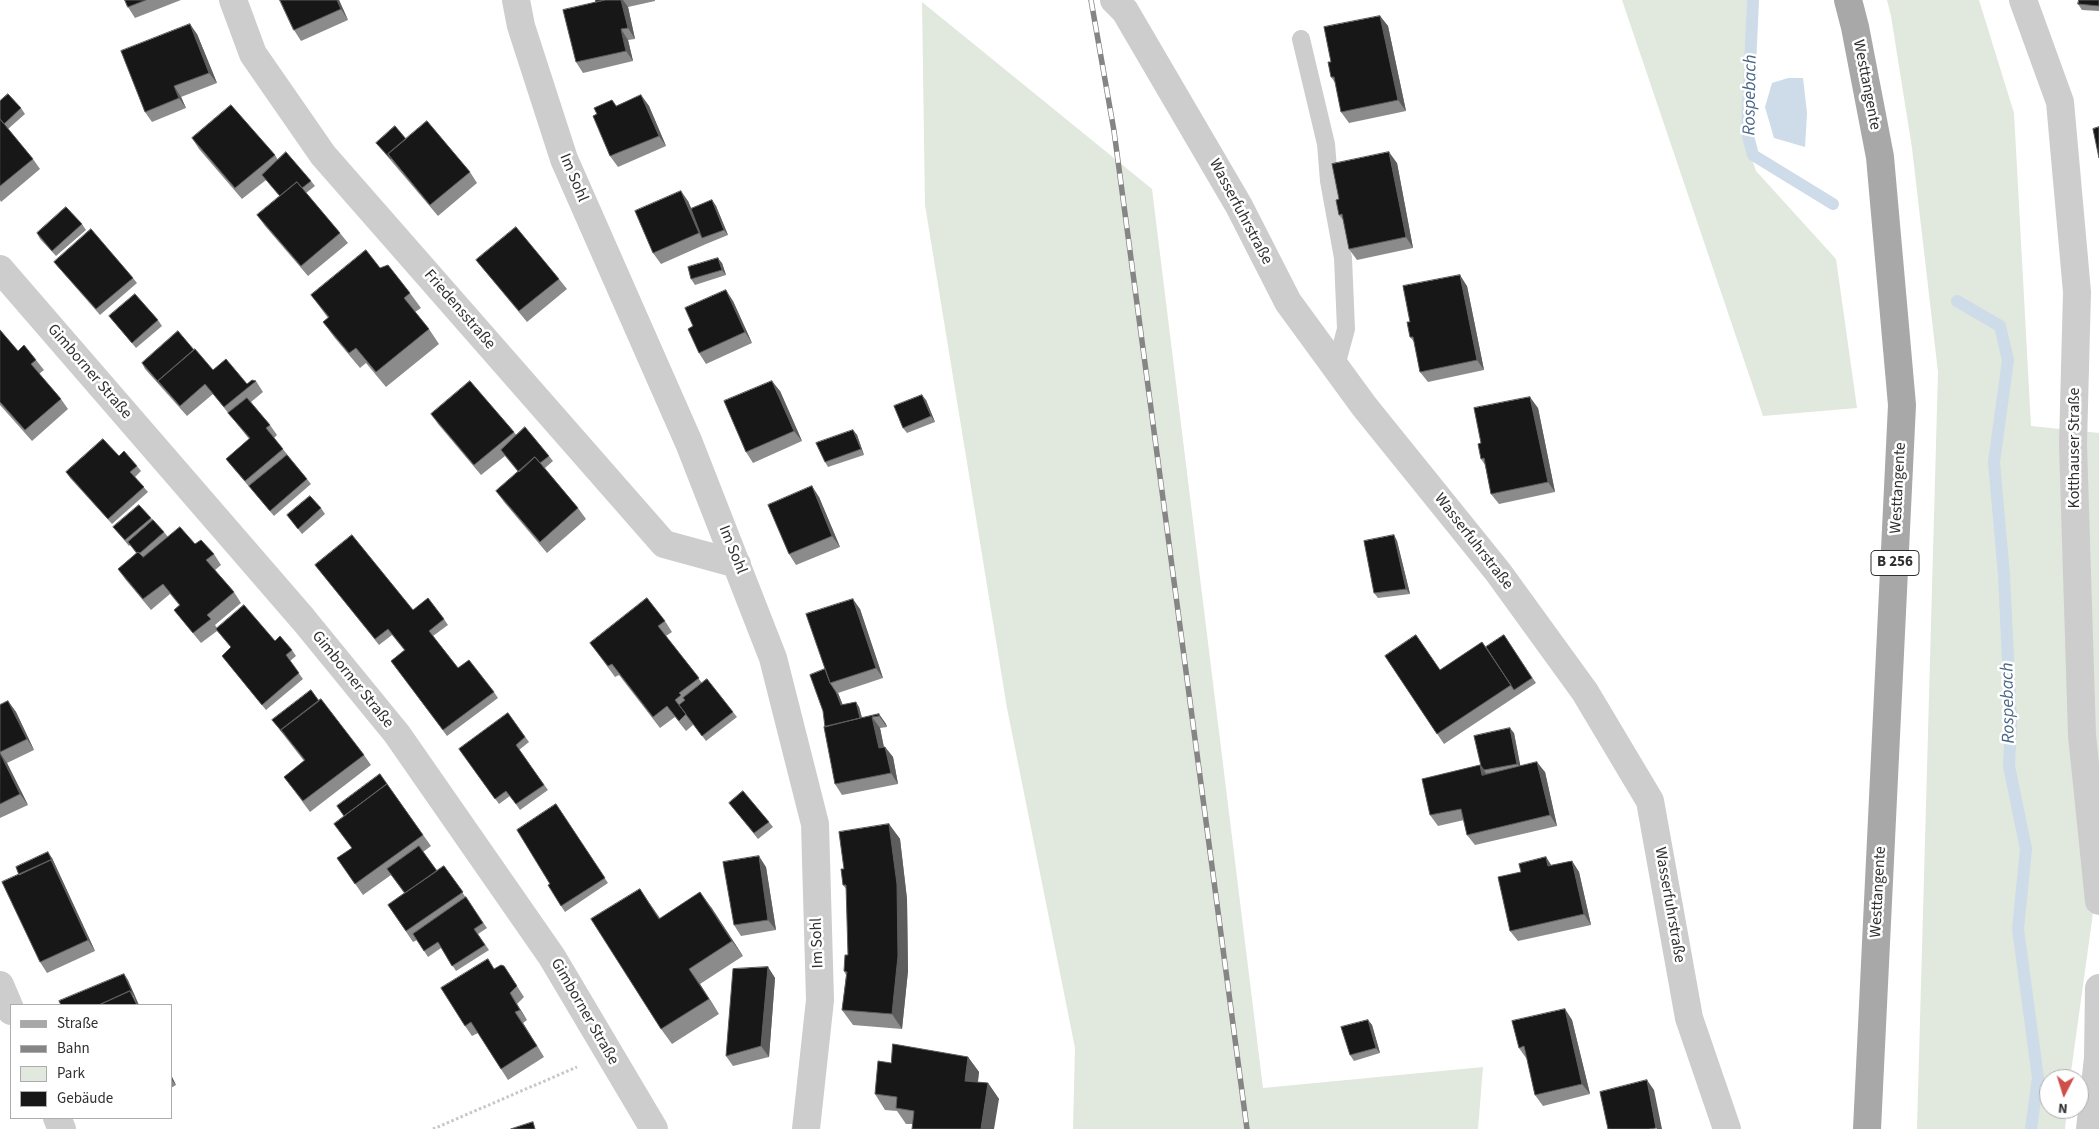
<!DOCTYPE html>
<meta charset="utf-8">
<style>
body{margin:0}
#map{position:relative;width:2099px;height:1129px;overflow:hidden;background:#fff;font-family:"Source Sans 3",sans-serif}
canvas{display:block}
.legend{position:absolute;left:10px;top:1004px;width:162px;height:115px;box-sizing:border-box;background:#fff;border:1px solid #acacac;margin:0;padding:6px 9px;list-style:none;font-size:15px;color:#303030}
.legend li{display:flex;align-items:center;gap:10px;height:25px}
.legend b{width:25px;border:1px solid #acacac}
.north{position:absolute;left:2039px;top:1069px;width:50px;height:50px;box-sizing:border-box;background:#fff;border:1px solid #acacac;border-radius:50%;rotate:185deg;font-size:14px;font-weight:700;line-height:20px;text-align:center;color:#303030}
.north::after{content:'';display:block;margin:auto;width:18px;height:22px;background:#cf4f49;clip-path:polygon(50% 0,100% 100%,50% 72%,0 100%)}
</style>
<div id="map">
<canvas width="2099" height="1129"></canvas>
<ul class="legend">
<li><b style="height:6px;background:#a8a8a8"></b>Straße</li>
<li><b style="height:6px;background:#858585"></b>Bahn</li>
<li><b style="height:14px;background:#e1e8dd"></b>Park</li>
<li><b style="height:14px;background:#171717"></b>Gebäude</li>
</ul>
<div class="north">N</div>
</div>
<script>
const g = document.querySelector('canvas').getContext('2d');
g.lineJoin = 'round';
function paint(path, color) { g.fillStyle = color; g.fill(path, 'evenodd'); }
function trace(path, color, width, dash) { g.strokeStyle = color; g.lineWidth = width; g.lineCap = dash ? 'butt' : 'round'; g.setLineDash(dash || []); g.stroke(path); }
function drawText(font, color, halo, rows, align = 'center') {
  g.font = font + ' "Source Sans 3",sans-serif'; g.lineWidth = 5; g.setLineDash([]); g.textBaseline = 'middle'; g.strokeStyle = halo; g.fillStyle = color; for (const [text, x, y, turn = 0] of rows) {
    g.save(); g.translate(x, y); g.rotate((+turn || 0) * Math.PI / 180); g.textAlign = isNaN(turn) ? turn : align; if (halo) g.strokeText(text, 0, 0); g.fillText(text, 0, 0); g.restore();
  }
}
const green = new Path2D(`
 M1622 0H1747L1743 134 1756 171 1836 259 1857 408 1763 416Z
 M1887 0H1979L2014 113 2031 426 2099 433V870L2070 1079H2049V1109H2067L2065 1129H1917L1938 372 1912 148 1891 16Z
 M922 2 1152 189 1263 1088 1483 1067 1478 1129H1073L1075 1048 1007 708 925 205Z`);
const water = new Path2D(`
 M1788 78H1803L1807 113 1805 147 1774 138 1765 107 1772 83Z`);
const stream = new Path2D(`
 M1753 0 1747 132 1753 155 1833 204
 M1957 301 2000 326 2008 360 1994 462 2004 575 2011 723 2009 766 2026 849 2018 929 2038 1078 2031 1129`);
const path = new Path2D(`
 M433 1129 577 1067`);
const lane = new Path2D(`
 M1301 39 1326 144 1329 181 1343 258 1346 329 1336 366`);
const street = new Path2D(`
 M233 0 253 54 323 155 664 544 737 564
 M516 0 521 26 564 159 689 443 773 658 815 824 820 1000 806 1129
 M1114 0 1125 11 1239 206 1288 302 1364 406 1498 572 1585 692 1650 801 1689 1018 1727 1129
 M2023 0 2060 102 2077 292 2073 444 2082 735 2099 901
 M0 269 303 619 397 734 552 957 654 1129
 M0 985 11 1011
 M57 1118 62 1129
 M2090 1129 2098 1058 2099 988`);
const primary = new Path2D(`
 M1848 0 1855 27 1880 157 1902 405 1867 1129`);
const rail = new Path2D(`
 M1091 0 1114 131 1247 1129`);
const wall = new Path2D(`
 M125 0H181L135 18 128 7Z
 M280 0H339L348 20 301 41 294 30Z
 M596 0H655V1L628 7 635 39 628 40 633 61 583 73 576 62 596 2Z
 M2099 0V11L2082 10 2078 4Z
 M1380 16 1388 26 1406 111 1349 123 1341 112 1336 84 1331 77V62Z
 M197 34 217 83 181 97 186 108 152 122 145 112Z
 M641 95 649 106 666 146 618 167 610 156 612 100 616 106Z
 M0 101 21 108 25 114 8 129 33 159 40 169 1 202 0 200Z
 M192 138 275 155 278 160 311 181 315 186 306 193 340 233 348 243 308 276 265 226 257 215 280 197 266 180 242 199 199 149Z
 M406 139 470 172 477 183 438 216 376 143Z
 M1397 163 1413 248 1357 260 1349 249 1344 221 1339 215V199Z
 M712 200 716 206 728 235 706 244 661 264 653 253 688 201 691 208Z
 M82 224 86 230 56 256 40 239 37 233Z
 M476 260 559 279 567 289 527 322 484 270Z
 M54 262 133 278 137 283 100 315 58 267Z
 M722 263 726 275 695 285 691 279Z
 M380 268 410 293 421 308 415 312 429 329 439 344 386 387 366 363 360 368 334 337 323 322 328 318 311 295Z
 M1467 286 1484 370 1428 382 1420 372 1415 343 1410 337V322Z
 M733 301 752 343 706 364 699 353 693 326Z
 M109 316 158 320 162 326 136 348Z
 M0 330 18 351 36 360 44 370 39 374 61 399 68 409 32 441 0 405Z
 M142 363 213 370 247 384 256 381 263 392 251 402 270 425 277 435 274 438 311 484 274 516 234 469 226 459 249 439 213 394 187 416 145 369Z
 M780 391 802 441 753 463 746 452Z
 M926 400 935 422 907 433 903 428Z
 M1538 408 1555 492 1499 504 1491 494 1485 465 1481 459V443Z
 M431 414 514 432 517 436 549 456 553 461 545 468 578 508 586 519 547 553 504 502 496 491 518 472 505 456 481 475 438 424Z
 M853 430 857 435 864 455 828 467 825 462Z
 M119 456 137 466 141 471 135 477 148 492 112 524 70 478 66 472Z
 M819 497 840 547 796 565 789 554Z
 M321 508 325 514 302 534 287 515Z
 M151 518 164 532 168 537 195 544 214 554 221 565 215 570 234 592 241 603 215 625 217 628 275 641 292 650 296 656 290 661 303 679 266 710 222 656 231 647 217 631 201 643 182 620 174 610 179 605 170 594 151 610 125 579 118 569 136 553 130 545 129 546 113 527Z
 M1394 535 1397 541 1410 594 1378 598 1374 593Z
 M315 565 413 610 444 619 448 625 433 636 458 668 494 692 498 698 447 736 391 661 404 650 392 635 379 645Z
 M860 609 883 678 838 693 843 705 859 707 862 718 879 714 886 724 887 727 880 728 884 747H885L893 757 898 784 842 795 835 784 825 669Z
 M665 621 672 632 666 636 702 683 733 712 737 717 706 741 692 722 693 725 686 731 675 717 660 728 619 675 615 677 590 643Z
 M1504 635 1536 683 1444 744 1385 656 1440 670 1486 647Z
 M8 701 16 712 34 750 7 763 28 805 0 818V705Z
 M319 701 364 755 371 765 310 812 284 777 304 761 272 720Z
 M508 713 529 742 519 750 548 790 520 810 510 796 499 804 459 749Z
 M1514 733 1520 766 1545 772 1557 826 1475 845 1467 835 1464 820 1438 826 1430 815 1480 765Z
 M380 774 431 846 423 852 437 871 444 866 487 928 478 934 489 950 456 971 441 948 428 957 417 940 413 942 388 905 404 893 391 875 363 895 337 858 352 848 344 817Z
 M729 803 769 822 773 827 758 839Z
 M556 804 608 883 565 912 561 906 550 884Z
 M889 824 900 839 907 899 908 971 902 1029 853 1025 842 1010 846 975 844 971 848 955 847 890 843 885 844 869Z
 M1546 857 1551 865 1572 861 1579 872 1591 925 1518 941 1510 931 1521 872Z
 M52 858 95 951 47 973 40 962 19 875Z
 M766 867 776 930 741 936 734 925Z
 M650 904 660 918 711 907 743 956 700 984 719 1014 672 1044 661 1029Z
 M504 966 524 997 517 1004 527 1020 523 1023 544 1057 508 1080 478 1033 472 1036 465 1026 495 969Z
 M768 967 775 978 769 1057 733 1066 726 1056Z
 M1565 1009 1572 1020 1590 1094 1543 1106 1535 1095 1527 1058H1526L1519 1048Z
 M1368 1020 1372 1025 1380 1053 1354 1061 1350 1055Z
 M968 1057 979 1072 978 1082 988 1083 999 1099 913 1124H906L897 1111 885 1110 875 1094 891 1063Z
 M171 1075 176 1085 171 1088Z`);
const shadedWall = new Path2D(`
 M337 0H339L348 20 341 9Z
 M621 0H623L628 7 635 39 628 28Z
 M1380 16 1388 26 1406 111 1398 100Z
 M190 24 197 34 217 83 209 73Z
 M621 29 628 40 633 61 626 51Z
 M174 86 181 97 186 108 179 98Z
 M641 95 649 106 666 146 659 136Z
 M1389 152 1397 163 1413 248 1406 237Z
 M681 191 688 201 704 238H702L699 233Z
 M712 200 716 206 728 235 724 230Z
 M718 258 722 263 726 275 722 270Z
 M1460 275 1467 286 1484 370 1477 360Z
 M726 290 733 301 752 343 745 332Z
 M772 381 780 391 802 441 794 431Z
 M922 395 926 400 935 422 931 416Z
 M1530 397 1538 408 1555 492 1548 482Z
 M853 430 857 435 864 455 861 449Z
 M812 486 819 497 840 547 832 536Z
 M1394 535 1397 541 1410 594 1406 589Z
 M853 599 860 609 883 678 876 668Z
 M836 692 837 694 838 693 845 711 841 705Z
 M8 701 16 712 34 750 27 739Z
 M856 702 859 707 865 729 861 724Z
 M879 714 886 724 887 727 879 716Z
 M872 717 880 728 886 758 879 748Z
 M1510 728 1514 733 1521 769 1517 764Z
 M885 747 893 757 898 784 891 773Z
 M0 753 7 763 28 805 20 794Z
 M1537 762 1545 772 1557 826 1550 815Z
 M1480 765 1488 776 1482 775Z
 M889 824 900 839 907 899 908 971 902 1029 892 1014Z
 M48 852 52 858 58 871 54 865Z
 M759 856 766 867 776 930 768 920Z
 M1546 857 1553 868 1548 866Z
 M51 860 58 871 95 951 88 940Z
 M1572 861 1579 872 1591 925 1584 914Z
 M640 889 670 934 659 919Z
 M700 892 711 907 743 956 732 941Z
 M768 967 775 978 769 1057 761 1046Z
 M689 969 700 984 719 1014Z
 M124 974 128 980 139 1005H137Z
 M510 993 517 1004 527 1020 520 1010Z
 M1565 1009 1572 1020 1590 1094 1582 1084Z
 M515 1012 523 1023 544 1057 537 1046Z
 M1368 1020 1372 1025 1380 1053 1376 1048Z
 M968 1057 979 1072 976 1096 965 1081Z
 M171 1075 176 1085 171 1079Z
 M1647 1080 1654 1090 1662 1129H1657L1656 1128Z
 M988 1083 999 1099 994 1129H981Z`);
const building = new Path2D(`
 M125 0H146L128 7Z
 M280 0H337L341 9 294 30Z
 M596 0H605L596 2Z
 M605 0H621L628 28 621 29 626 51 576 62 563 10Z
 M2079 0H2099V6L2078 4Z
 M1380 16 1398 100 1341 112 1334 77H1331L1328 62H1331L1324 27Z
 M190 24 209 73 174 86 179 98 145 112 121 51Z
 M8 94 21 108 4 124 0 119V101Z
 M641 95 659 136 610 156 593 116 597 114 594 108 612 100 616 106Z
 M231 105 275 155 235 188 192 138Z
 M0 119 33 159 0 186Z
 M427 121 470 172 430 205 388 154Z
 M395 126 406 139 388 154 391 159 376 143Z
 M2099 127V158L2093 129Z
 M286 152 311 181 302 188 297 182 280 196 262 175Z
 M1389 152 1406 237 1349 249 1342 214 1339 215 1336 200 1339 199 1332 164Z
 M297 182 340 233 301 266 257 215Z
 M681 191 699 233 653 253 635 211Z
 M712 200 724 230 702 238 691 209Z
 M66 207 82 224 52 251 37 233Z
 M516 227 559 279 519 311 476 260Z
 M91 229 133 278 96 309 54 262Z
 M366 250 380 268 388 265 410 293 404 298 429 329 376 372 356 348 349 353 323 322 329 317 311 295Z
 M718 258 722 270 691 279 688 267Z
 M1460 275 1477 360 1420 372 1413 337H1410L1407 322H1410L1403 286Z
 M726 290 745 332 699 353 688 329 693 326 685 308Z
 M135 294 158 320 132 343 109 316Z
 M0 330 18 351 24 345 36 360 31 364 61 399 25 430 0 402Z
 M178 331 194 350 158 381 162 386 142 363Z
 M195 349 213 370 226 359 247 384 252 380 256 381 224 407 205 384 180 406 158 381Z
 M470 381 514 432 474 465 431 414Z
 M772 381 794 431 746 452 724 401Z
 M922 395 931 416 903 428 894 406Z
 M1530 397 1548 482 1491 494 1484 458 1481 459 1478 444 1481 443 1474 408Z
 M247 398 270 425 266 428 283 449 245 481 226 459 250 438 228 413Z
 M525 427 549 456 540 463 535 457 519 472 501 450Z
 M853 430 861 449 825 462 816 443Z
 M103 439 119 456 124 451 137 466 130 472 144 487 108 519 66 472Z
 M287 455 307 479 270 511 249 486Z
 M535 457 578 508 540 542 496 491Z
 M812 486 832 536 789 554 768 505Z
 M310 496 321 508 298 529 287 515Z
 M139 505 151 518 125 540 113 527Z
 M153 520 164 532 140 553 138 552 137 553 128 542Z
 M180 527 195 544 201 540 214 554 206 560 234 592 207 615 211 619 193 633 174 610 180 605 163 584 143 599 118 569 138 552 143 557Z
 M352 535 413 610 428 598 444 619 429 631 458 668 469 660 494 692 443 730 391 661 405 650 388 629 375 639 315 565Z
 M1394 535 1406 589 1374 593 1364 541Z
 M647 598 665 621 658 626 699 678 679 693 681 695 675 700 686 714 679 721 667 706 653 717 612 664 608 666 590 643Z
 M853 599 876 668 830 683 806 614Z
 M244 605 275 641 280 636 292 650 286 655 299 673 262 705 222 656 231 647 216 629Z
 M1416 635 1440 670 1482 642 1511 685 1437 734 1385 656Z
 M1504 635 1532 678 1514 690 1486 647Z
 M825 669 830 683 836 692 841 705 856 702 860 718 825 727 823 711 810 675Z
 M707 679 733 712 702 736 679 705 685 700 683 698Z
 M311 690 319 701 281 730 285 735 272 720Z
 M321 699 364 755 303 801 284 777 305 760 281 730Z
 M8 701 27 739 0 752V705Z
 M508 713 525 737 516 745 544 785 516 804 506 791 495 799 459 749Z
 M879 714V716L872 717 879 748 885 747 891 773 835 784 824 727Z
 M1510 728 1517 764 1484 770 1481 766 1474 736Z
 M0 753 20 794 0 804Z
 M1537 762 1550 815 1467 835 1461 809 1430 815 1422 779 1480 765 1482 775Z
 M380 774 387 784 344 816 337 806Z
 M387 784 423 835 355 884 337 858 352 848 334 824Z
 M743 791 769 822 754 833 729 803Z
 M556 804 605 878 561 906 548 885 550 884 517 830Z
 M889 824 897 884 898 956 892 1014 842 1010 847 972 844 971 845 955H848L846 885H843L841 869H844L839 832Z
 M419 846 437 871 405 893 387 869Z
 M48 852 54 865 51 860 19 875 16 867Z
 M759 856 768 920 734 925 723 862Z
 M1546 857 1548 866 1572 861 1584 914 1510 931 1498 877 1521 872 1519 864Z
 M51 860 88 940 40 962 2 882Z
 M444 866 463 892 406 931 388 905Z
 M640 889 659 919 700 892 732 941 689 969 709 999 661 1029 591 919Z
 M466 897 483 923 474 929 485 945 452 966 438 942 424 951 413 934Z
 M488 959 494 969 501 965 504 966 517 986 510 993 520 1010 515 1012 537 1046 501 1069 471 1022 465 1026 441 988Z
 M768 967 761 1046 726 1056 733 969Z
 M124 974 134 996 130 991 99 1005H61L59 1001Z
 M130 991 137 1005H99Z
 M1565 1009 1582 1084 1535 1095 1524 1046 1519 1048 1512 1021Z
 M1368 1020 1376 1048 1350 1055 1341 1027Z
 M893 1044 968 1057 965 1081 988 1083 981 1129H912L914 1111 896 1108 897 1097 875 1094 878 1061 891 1063Z
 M1647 1080 1656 1128 1649 1129H1608L1600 1092Z
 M533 1122 535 1129H511Z`);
const shields = [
 [1895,563,48]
];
const shieldNames = [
 ["B 256",1895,563]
];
const streetNames = [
 ["Westtangente",1866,85,79],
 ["Im Sohl",573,178,67],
 ["Wasserfuhrstraße",1240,212,62],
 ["Friedensstraße",459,310,49],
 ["Gimborner Straße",89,372,49],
 ["Kotthauser Straße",2075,448,-90],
 ["Westtangente",1899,488,-87],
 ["Wasserfuhrstraße",1473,542,52],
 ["Im Sohl",732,550,68],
 ["Gimborner Straße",352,680,51],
 ["Westtangente",1879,892,-87],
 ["Wasserfuhrstraße",1669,905,80],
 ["Im Sohl",818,943,-92],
 ["Gimborner Straße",584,1012,60]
];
const waterNames = [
 ["Rospebach",1751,95,-89],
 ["Rospebach",2009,703,-91]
];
paint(green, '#e1e8dd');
paint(water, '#cedbe8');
trace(stream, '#cedbe8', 12);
trace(path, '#c7c7c7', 3, [2.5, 2.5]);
trace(lane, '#cdcdcd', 18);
trace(street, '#cdcdcd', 28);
trace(primary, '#a8a8a8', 28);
trace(rail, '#858585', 5.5);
trace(rail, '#fff', 4, [11]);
paint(wall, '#8b8b8b');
paint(shadedWall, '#5d5d5d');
paint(building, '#171717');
trace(building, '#5d5d5d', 1);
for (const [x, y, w] of shields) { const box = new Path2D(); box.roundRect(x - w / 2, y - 12.5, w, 25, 4); g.fillStyle = '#fff'; g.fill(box); trace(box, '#303030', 1); }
drawText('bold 15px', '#303030', null, shieldNames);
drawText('16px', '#303030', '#fff', streetNames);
drawText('italic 18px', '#486788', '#fff', waterNames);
</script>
